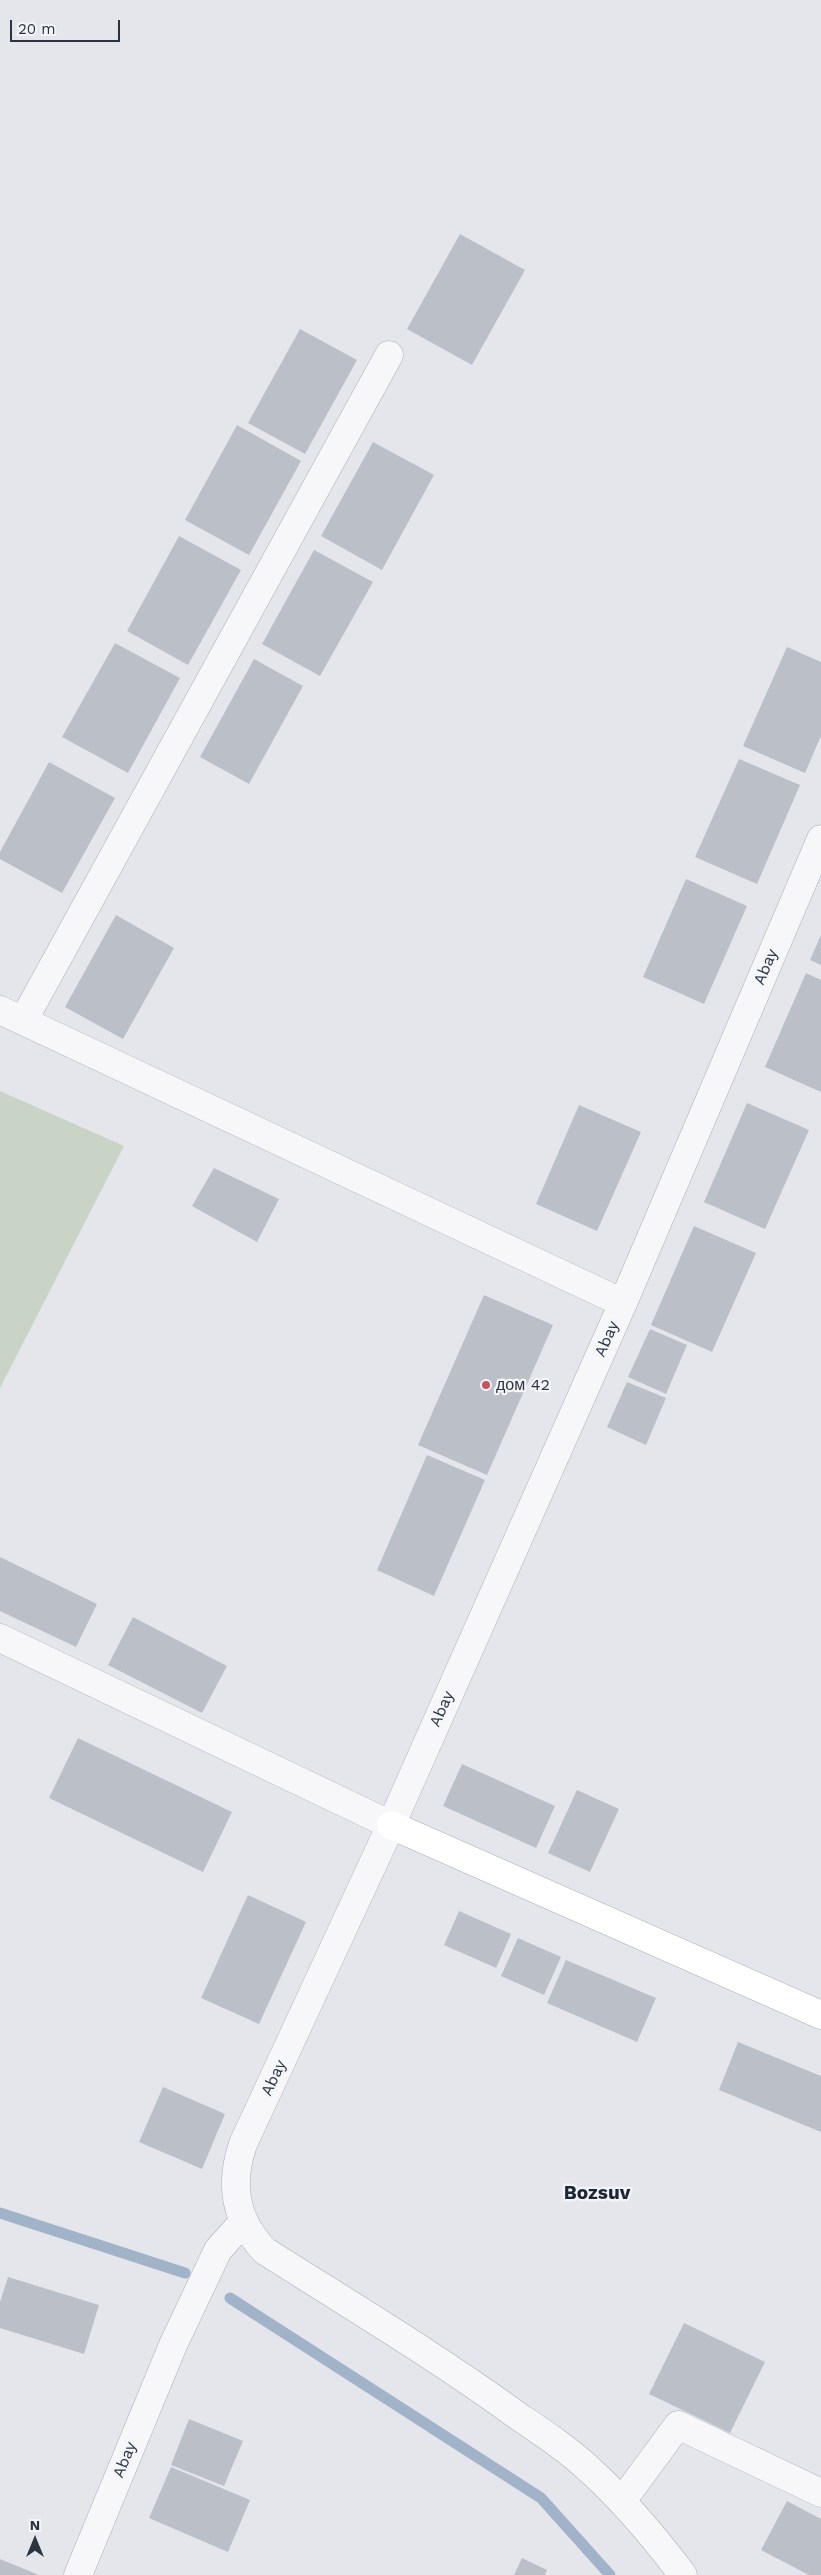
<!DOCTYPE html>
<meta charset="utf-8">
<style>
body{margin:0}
#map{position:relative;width:821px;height:2575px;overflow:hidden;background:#e4e6eb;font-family:"Work Sans",sans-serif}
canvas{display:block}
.north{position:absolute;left:10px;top:2515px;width:50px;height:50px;-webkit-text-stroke:4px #f4f5f8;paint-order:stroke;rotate:0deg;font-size:14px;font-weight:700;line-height:20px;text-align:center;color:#2c3443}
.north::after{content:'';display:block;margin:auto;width:18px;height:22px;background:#2c3443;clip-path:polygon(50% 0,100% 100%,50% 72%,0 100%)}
.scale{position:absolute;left:10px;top:20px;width:110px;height:22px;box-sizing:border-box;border:2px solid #2c3443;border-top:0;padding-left:6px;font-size:15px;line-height:18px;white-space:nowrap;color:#2c3443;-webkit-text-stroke:4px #f4f5f8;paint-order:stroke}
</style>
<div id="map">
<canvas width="821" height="2575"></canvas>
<div class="north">N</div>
<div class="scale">20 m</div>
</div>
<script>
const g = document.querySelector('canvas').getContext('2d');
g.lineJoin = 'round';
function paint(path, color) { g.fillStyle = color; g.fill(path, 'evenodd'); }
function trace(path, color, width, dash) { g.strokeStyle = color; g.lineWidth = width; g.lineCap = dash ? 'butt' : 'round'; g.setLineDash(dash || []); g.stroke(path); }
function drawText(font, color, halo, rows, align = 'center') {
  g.font = font + ' "Work Sans",sans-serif'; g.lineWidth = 4.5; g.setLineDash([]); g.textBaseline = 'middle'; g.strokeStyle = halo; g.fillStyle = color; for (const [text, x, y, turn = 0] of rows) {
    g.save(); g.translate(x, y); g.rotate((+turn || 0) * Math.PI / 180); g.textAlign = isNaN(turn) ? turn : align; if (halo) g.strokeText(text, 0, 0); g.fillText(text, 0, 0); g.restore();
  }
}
const green = new Path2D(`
 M0 1091 124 1146 0 1388Z`);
const stream = new Path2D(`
 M0 2213 185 2273
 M230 2298 541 2498 610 2575`);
const building = new Path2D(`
 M460 234 525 270 472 365 407 329Z
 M300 329 357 360 305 454 248 423Z
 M237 425 301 461 249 555 185 520Z
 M373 442 434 475 382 570 321 536Z
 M179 536 241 570 188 665 127 631Z
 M314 550 373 582 320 676 262 644Z
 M115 643 180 678 128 773 62 737Z
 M787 647 821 662V736L805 773 743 746Z
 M254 659 303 686 249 784 200 757Z
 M739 759 800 785 757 884 695 857Z
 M49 762 115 798 62 893 0 859V852Z
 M686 879 747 906 704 1004 643 977Z
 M116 915 174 948 123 1039 65 1007Z
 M821 935V965L810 960Z
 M806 973 821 980V1092L765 1067Z
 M747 1103 809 1130 765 1229 704 1202Z
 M579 1105 641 1132 597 1231 536 1204Z
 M214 1168 279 1199 257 1242 192 1206Z
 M694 1226 756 1253 712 1352 651 1325Z
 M484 1295 553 1325 487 1475 418 1445Z
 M650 1329 687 1345 666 1394 628 1377Z
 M627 1382 666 1398 646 1445 607 1427Z
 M427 1455 485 1480 434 1596 377 1570Z
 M0 1557 97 1604 76 1647 0 1611Z
 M133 1617 227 1666 202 1713 108 1665Z
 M78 1738 232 1812 203 1872 49 1798Z
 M462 1764 555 1806 536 1848 443 1806Z
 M577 1790 619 1809 590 1872 548 1853Z
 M248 1895 306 1922 259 2024 201 1998Z
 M459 1911 511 1934 496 1968 444 1945Z
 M518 1938 561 1957 544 1995 501 1976Z
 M566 1960 656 1998 637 2042 547 2003Z
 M738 2042 821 2076V2132L719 2090Z
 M163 2087 225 2114 202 2169 139 2142Z
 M8 2277 99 2305 84 2354 0 2328V2302Z
 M684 2323 765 2362 730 2433 649 2394Z
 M189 2419 243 2441 224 2486 171 2465Z
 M171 2467 250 2500 228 2552 149 2518Z
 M787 2501 821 2519V2575H809L761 2550Z
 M522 2558 547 2570 545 2575H514Z
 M0 2559 39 2575H0Z`);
const street = new Path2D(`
 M0 1010 623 1303
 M23 1021 389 355
 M0 1638 391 1825
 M622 2501 678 2425 821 2493
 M78 2575 173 2345 218 2250 243 2222
 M683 2575C655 2538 625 2502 591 2471 569 2450 543 2433 518 2416 437 2357 350 2305 265 2251 235 2220 229 2185 243 2144L391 1825 623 1303 821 839`);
const secondary = new Path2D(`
 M391 1825 821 2015`);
const markers = [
 [486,1385,5,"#c75260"]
];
const streetNames = [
 ["Abay",766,967,-67],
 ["Abay",607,1339,-66],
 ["Abay",442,1709,-66],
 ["Abay",274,2078,-65],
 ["Abay",125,2460,-68]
];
const poiNames = [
 ["дом 42",496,1385]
];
const quarterNames = [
 ["Bozsuv",597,2193]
];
paint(green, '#c9d4c6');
trace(stream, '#a1b3c8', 11);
paint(building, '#bbc0c8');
trace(street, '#a9adb5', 29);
trace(secondary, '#a9adb5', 29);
trace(street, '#f7f7f9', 28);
trace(secondary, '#fff', 28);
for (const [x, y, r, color] of markers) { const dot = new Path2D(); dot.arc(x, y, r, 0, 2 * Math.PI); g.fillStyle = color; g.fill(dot); trace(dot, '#f4f5f8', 2); }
drawText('16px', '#2c3443', '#f4f5f8', streetNames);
drawText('16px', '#2c3443', '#f4f5f8', poiNames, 'left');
drawText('bold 19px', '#1e2534', '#f4f5f8', quarterNames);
</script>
